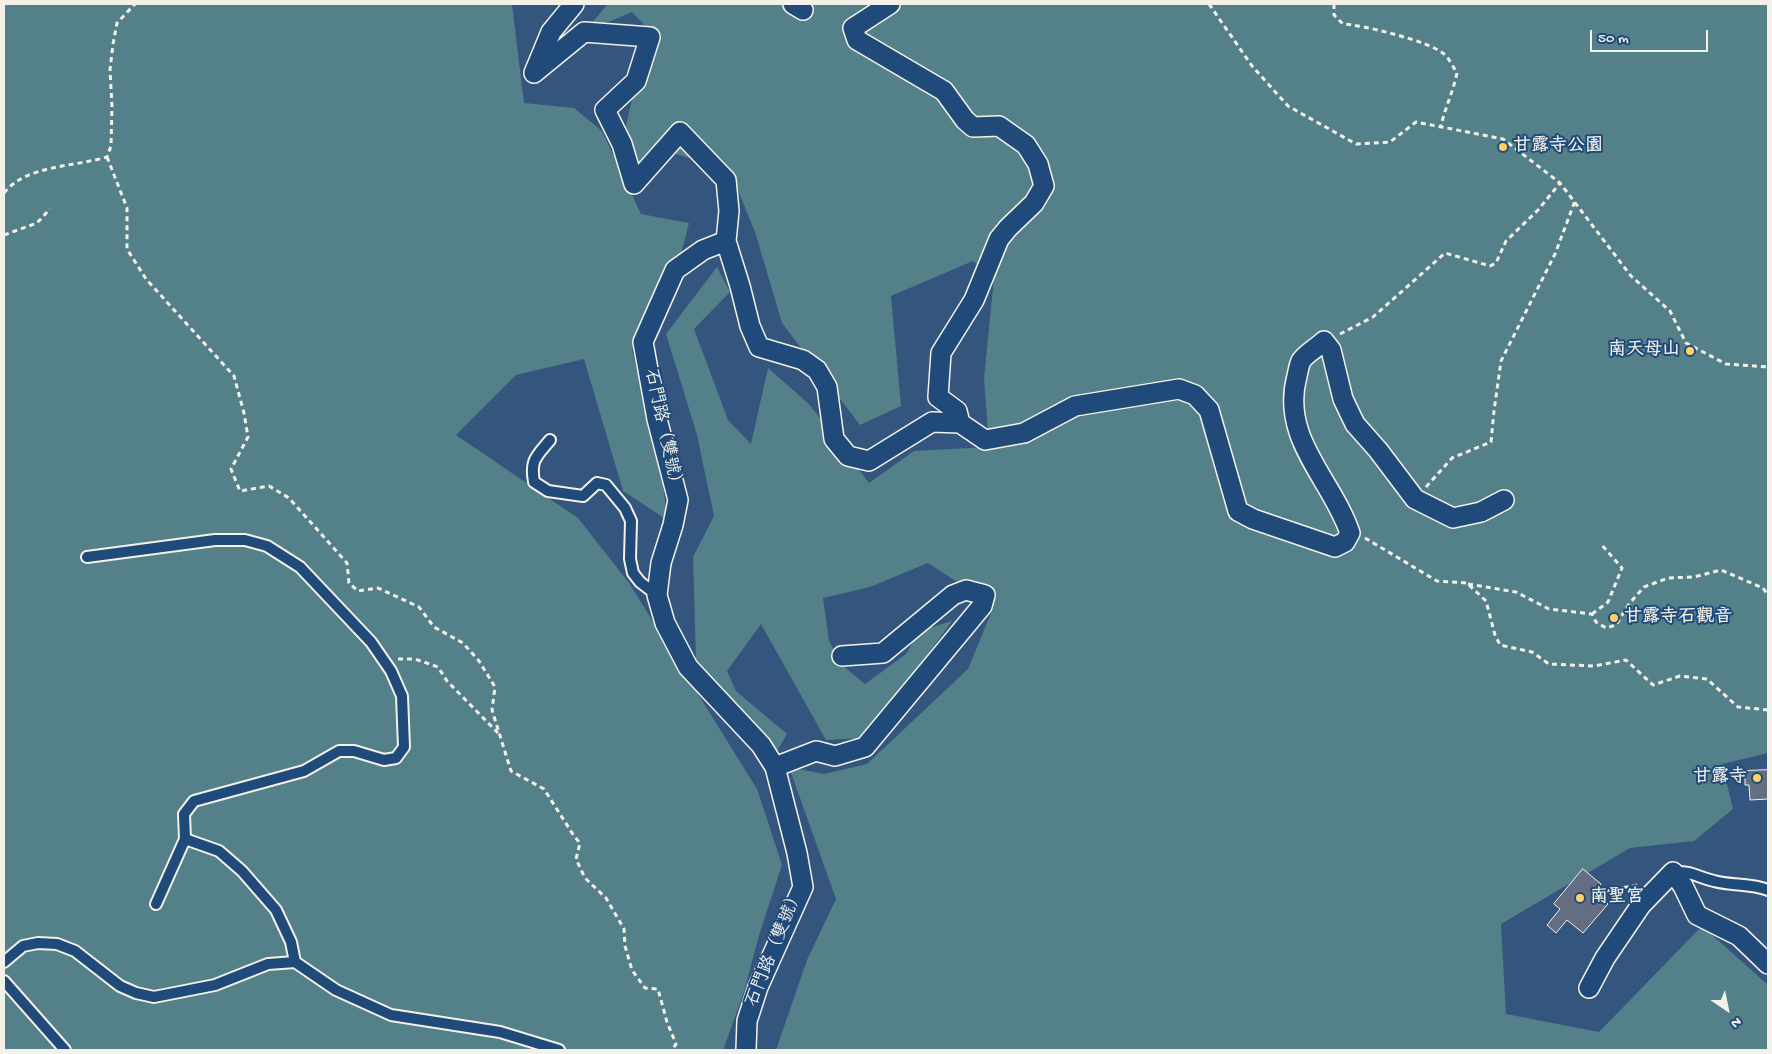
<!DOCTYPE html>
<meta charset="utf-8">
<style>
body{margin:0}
#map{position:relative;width:1772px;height:1054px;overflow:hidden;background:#34557d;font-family:"Gochi Hand",sans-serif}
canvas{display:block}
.frame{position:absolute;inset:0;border:5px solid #f4f1e8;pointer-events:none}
.north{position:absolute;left:1702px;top:984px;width:50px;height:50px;-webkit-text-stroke:4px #1f4a7a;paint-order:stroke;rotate:146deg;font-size:14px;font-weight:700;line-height:20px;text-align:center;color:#f4f1e8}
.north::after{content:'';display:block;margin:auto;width:18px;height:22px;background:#f4f1e8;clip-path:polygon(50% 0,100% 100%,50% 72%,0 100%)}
.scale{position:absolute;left:1590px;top:30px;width:118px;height:22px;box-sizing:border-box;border:2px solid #f4f1e8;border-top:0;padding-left:6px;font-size:15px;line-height:18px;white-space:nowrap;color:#f4f1e8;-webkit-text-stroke:4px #1f4a7a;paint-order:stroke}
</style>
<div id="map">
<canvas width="1772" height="1054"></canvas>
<div class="frame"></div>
<div class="north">N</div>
<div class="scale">50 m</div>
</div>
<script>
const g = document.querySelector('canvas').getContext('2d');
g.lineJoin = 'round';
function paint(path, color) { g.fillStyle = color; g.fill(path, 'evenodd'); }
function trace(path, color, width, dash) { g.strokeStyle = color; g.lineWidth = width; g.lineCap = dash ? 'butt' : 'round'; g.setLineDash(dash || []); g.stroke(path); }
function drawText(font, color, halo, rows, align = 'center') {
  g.font = font + ' "Gochi Hand","LXGW WenKai TC",sans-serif'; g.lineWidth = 4; g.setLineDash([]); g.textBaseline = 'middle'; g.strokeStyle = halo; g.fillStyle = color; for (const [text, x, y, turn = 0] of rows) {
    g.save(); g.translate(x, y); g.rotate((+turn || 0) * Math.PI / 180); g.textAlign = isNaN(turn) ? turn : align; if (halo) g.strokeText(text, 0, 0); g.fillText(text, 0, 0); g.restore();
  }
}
const green = new Path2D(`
 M4 4H512L524 103 574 108 602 131 641 214 689 223 682 250 632 350 662 473 667 520 623 491 584 359 516 375 456 435 578 518 629 583 757 789 782 865 759 935 744 992 723 1050H4Z
 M608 4H1768V753L1722 764 1733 809 1694 841 1630 848 1501 924 1506 1014 1599 1032 1702 926 1768 985V1050H776L807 960 836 899 789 767 824 774 867 764 968 669 994 606 928 563 870 587 823 598 829 641 842 665 865 684 906 654 920 631 952 621 909 680 862 738 826 740 761 624 727 671 736 691 787 734 777 751 696 660 693 557 714 516 697 435 666 334 717 267 730 292 694 329 728 420 751 444 768 368 809 404 869 483 914 451 989 447 984 378 994 278 973 261 891 296 901 406 860 425 782 323 755 232 730 171 667 151 634 184 622 144 636 81 652 33 632 12 584 32Z`);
const building = new Path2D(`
 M1768 770V799L1750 800 1749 785H1745V771Z
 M1583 869 1601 884 1594 893 1608 904 1583 933 1567 920 1556 933 1547 925 1560 909 1554 904Z`);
const path = new Path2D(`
 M1209 4 1252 66 1288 106 1356 144 1390 142 1416 122 1503 139 1560 183 1631 276 1670 311 1686 343 1726 364 1768 367
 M1334 4V15L1343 24C1363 25 1429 41 1444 54 1449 58 1453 67 1457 73 1453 92 1445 108 1441 126
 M107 157 127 208V249L146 279 234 376 244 413 248 437 231 469 240 491 269 486 289 498 347 563 349 583 358 591 378 588 419 607 434 627 463 643 479 661 495 687 492 710 511 771 544 789 574 836 580 843 576 859 585 878 606 898 624 929 625 946 632 970 645 988 658 989 667 1022 676 1044 672 1050
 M4 193C26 165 74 167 107 157L111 146 112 106 110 70 113 44 117 23 135 4
 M4 235 37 223 50 209
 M1340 334 1373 317 1445 253 1490 266 1496 263 1506 241 1538 210 1560 183
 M1426 487 1452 458 1491 442 1494 411 1501 361 1555 254 1575 201
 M1365 538 1437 581 1467 583 1486 601 1495 635 1500 645 1532 652 1549 664 1594 666 1626 660 1653 685 1680 676 1707 679 1738 707 1768 710
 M1468 584 1516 592 1549 609 1592 614 1596 622 1606 628 1616 625 1629 604 1644 587 1668 578 1694 577 1721 570 1763 588 1768 595
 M1592 614 1608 602 1622 568 1600 543
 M398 659H415L438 667 447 681 498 733
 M1606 891 1637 885`);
const service = new Path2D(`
 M550 440C536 457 530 460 534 482L548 491 583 496 597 483 606 485 625 508 631 521 630 559 633 573 640 582 657 595
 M87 557 215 540H245L267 546 300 567 371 642 391 671 402 696 404 747 396 758 384 760 354 751H339L304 771 194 801 184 814 185 839
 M1673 872C1693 871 1696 877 1714 881 1732 886 1751 883 1768 890
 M156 904 185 839 219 851 242 871 276 910 291 942 295 962
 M4 962 23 946 38 943 57 944 75 951 120 986 136 993 154 997 215 985 268 964 295 962 336 990 391 1015 500 1032 559 1050
 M4 981 65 1050`);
const minor = new Path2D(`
 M574 4 551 32 534 73 584 32 650 37 636 81 605 110 622 144 634 184 680 132 726 180 729 211 726 241 740 286 750 326 759 347 803 360 817 370 827 387 834 439 848 456 869 461 932 422 960 423 985 440 1024 433 1075 406 1179 389 1195 395 1209 410 1238 511 1253 519 1335 547 1345 542 1350 533C1332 479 1280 439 1297 376 1298 372 1299 365 1301 361 1305 354 1318 347 1324 341L1331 350 1343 399 1355 424 1378 450 1415 499 1453 518 1481 512 1504 500
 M793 4 803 10
 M890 4 853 28 857 40 944 91 965 120 973 127 999 126 1026 145 1038 164 1044 186 1034 203 1008 228 999 239 974 300 941 353 938 397 957 411 960 423
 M726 241 703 250 675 270 643 342 657 419 678 500 673 525 661 563 657 595 665 623 688 667 761 745 775 767 797 853 803 887 758 987 747 1021 746 1050
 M775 767 816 751 835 756 865 747 982 606 985 595 966 590 953 595 883 653 842 656
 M1589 988 1605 958 1641 905 1673 872 1683 886 1697 915 1739 936 1768 964`);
const markers = [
 [1503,147,5,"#ffd166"],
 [1690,351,5,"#ffd166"],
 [1614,618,5,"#ffd166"],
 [1757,778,5,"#ffd166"],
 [1580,898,5,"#ffd166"]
];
const poiNames = [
 ["甘露寺公園",1513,147],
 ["南天母山",1680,351,"right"],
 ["甘露寺石觀音",1624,618],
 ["甘露寺",1747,778,"right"],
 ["南聖宮",1590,898]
];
const streetNames = [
 ["石門路（雙號）",662,431,78],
 ["石門路（雙號）",776,948,-68]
];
paint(green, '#538089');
paint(building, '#646e83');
trace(building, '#f4f1e8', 1);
trace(service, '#f4f1e8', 14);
trace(minor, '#f4f1e8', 22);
trace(path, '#f4f1e8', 3, [5, 4]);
trace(service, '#1f4a7a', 10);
trace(minor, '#1f4a7a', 19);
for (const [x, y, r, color] of markers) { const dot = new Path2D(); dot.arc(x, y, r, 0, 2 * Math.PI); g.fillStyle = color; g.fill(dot); trace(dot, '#1f4a7a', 2); }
drawText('bold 18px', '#f4f1e8', '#1f4a7a', poiNames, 'left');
drawText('18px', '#f4f1e8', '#1f4a7a', streetNames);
</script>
